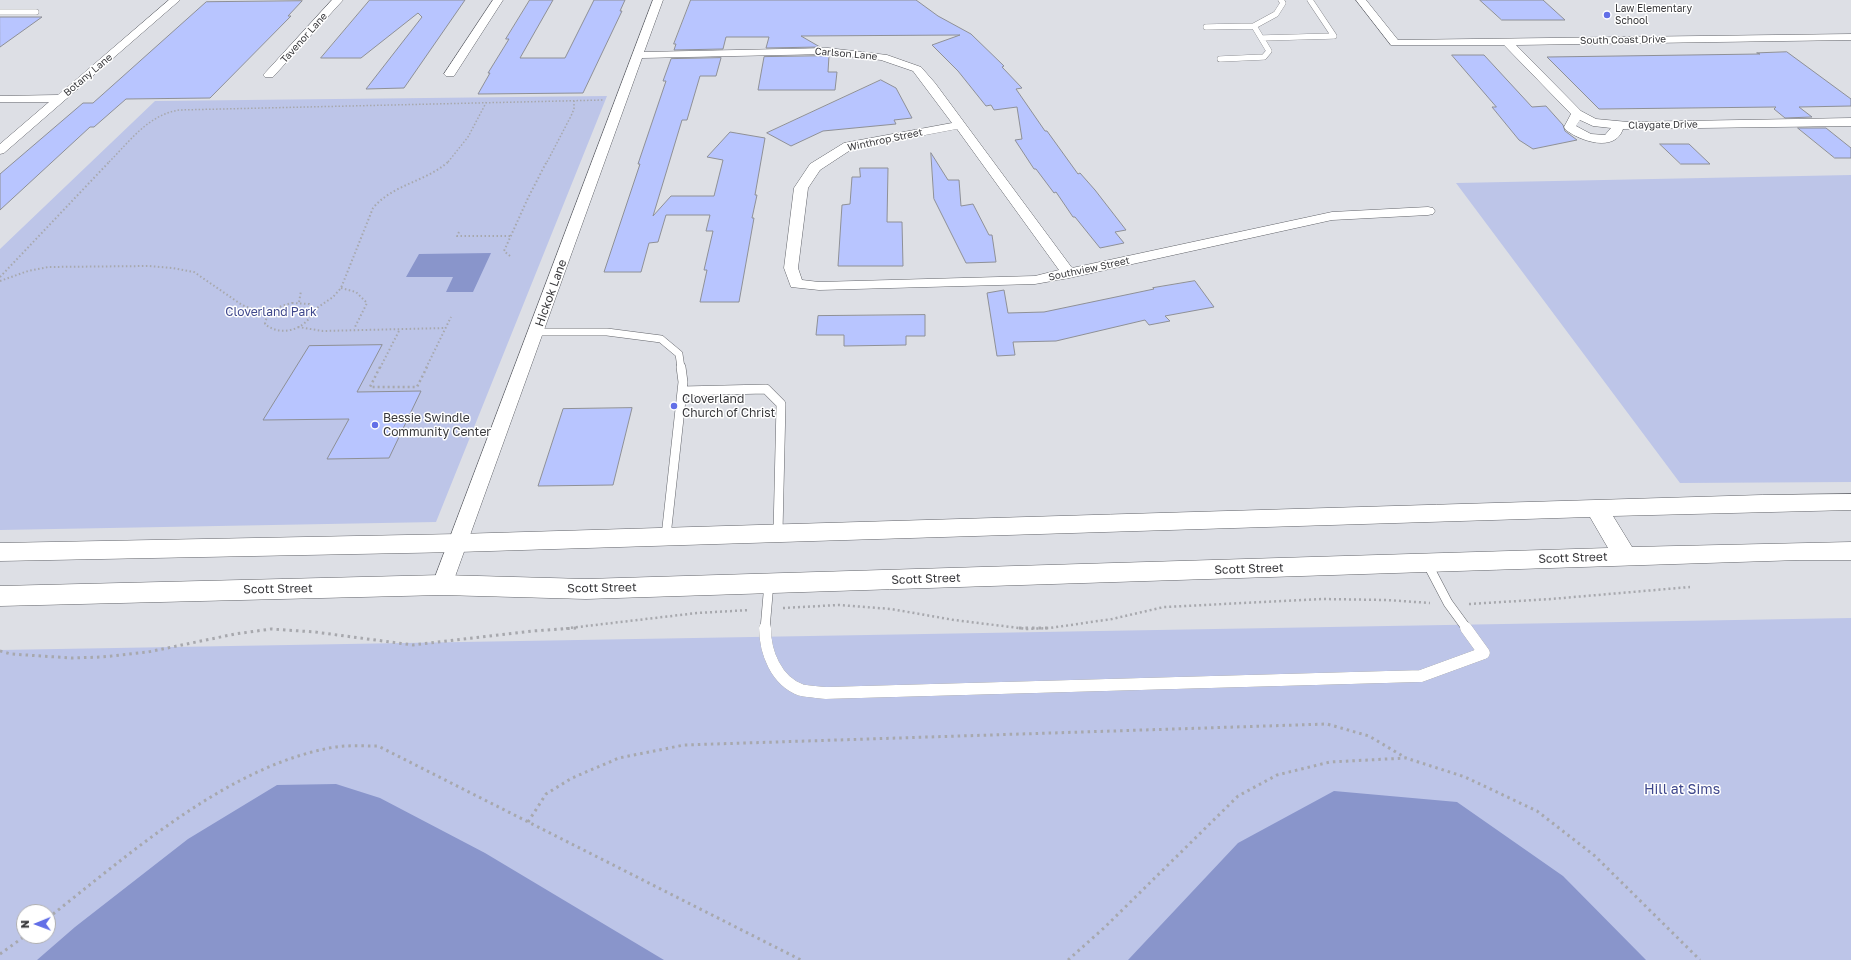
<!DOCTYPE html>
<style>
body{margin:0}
#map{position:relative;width:1851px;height:960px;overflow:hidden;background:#dddfe5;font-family:"Golos Text",sans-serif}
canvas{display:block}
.north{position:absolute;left:16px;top:904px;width:40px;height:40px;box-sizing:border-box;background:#fff;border:1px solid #afafb1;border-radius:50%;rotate:269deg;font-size:11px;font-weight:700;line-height:16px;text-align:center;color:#38383b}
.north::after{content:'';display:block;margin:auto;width:14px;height:18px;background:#626fe7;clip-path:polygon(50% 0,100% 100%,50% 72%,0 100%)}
</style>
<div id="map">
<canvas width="1851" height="960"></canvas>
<div class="north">N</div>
</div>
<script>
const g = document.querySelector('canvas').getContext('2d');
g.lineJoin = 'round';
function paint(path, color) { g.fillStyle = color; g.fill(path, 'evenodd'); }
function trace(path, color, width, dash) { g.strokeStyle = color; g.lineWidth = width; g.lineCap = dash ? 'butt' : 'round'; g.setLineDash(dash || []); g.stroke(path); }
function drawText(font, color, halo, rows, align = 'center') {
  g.font = font + ' "Golos Text",sans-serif'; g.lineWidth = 3; g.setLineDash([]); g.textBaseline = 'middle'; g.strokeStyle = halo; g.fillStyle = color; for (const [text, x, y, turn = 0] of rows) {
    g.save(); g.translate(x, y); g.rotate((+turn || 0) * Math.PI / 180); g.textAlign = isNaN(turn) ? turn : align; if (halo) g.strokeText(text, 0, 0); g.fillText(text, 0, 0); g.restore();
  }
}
const green = new Path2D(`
 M607 96 436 522 0 530V249L155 101Z
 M1851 175V482L1680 483 1456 183Z
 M1851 618V960H0V650ZM24 912H48V936H24Z`);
const water = new Path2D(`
 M491 253 473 292H446L453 277H406L419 254Z
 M336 784 380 798 485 853 664 960H37L75 927 188 839 277 785Z
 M1334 791 1457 802 1563 876 1646 960H1128L1238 843Z`);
const building = new Path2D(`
 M370 0H465L404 88 366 89 422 17 418 13 361 58H321Z
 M530 0H553L520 58H565L594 0H625L620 11H622L583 93 478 94 490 73H488L509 39H506Z
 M691 0H916L938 16 971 34 1004 66 1002 67 1022 88 1016 89 1045 131H1047L1078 174 1080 173 1095 190 1126 230 1115 232 1124 243 1100 248 1075 217H1073L1056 192 1054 193 1036 169H1034L1015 140 1022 139 1017 107 994 110 991 105 986 106 958 71 932 45 960 35 801 36 820 47 766 48 769 37H726L723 49 674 50 676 44H674Z
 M1480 0H1543L1565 20H1502Z
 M302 1 288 16H291L210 98 126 99 94 127H90L0 210V174L83 103H93L206 2Z
 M0 17H42L0 47Z
 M1787 52 1851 99V106L1799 107 1812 117 1785 118 1774 109 1776 107 1599 109 1547 57 1760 54 1757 53Z
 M1452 55H1484L1532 107 1546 106 1563 125 1565 131 1577 140 1533 149 1519 140 1492 107H1496Z
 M829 56 828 72H837L835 90H758L764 57Z
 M721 58 716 76H700L687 120H682L653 216 671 196H714L723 160 707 157 730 132 765 138 755 195H757L752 218H754L739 302H700L707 270H704L713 231H706L710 215H666L658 242 649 243 641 272H604L640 164H638L666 81H663L671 59Z
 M881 80 896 88 912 118 894 120 896 124 823 131 791 146 767 133Z
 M1798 128H1826L1851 148V158H1835Z
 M1660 144H1689L1710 164H1681Z
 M931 153 948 180H959L961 206 973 204 989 235H992L996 262 966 263 934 199Z
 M860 168H888L887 222H902L903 266H838L842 205 850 204 852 177H860Z
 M1195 281 1214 307 1165 316 1170 321 1149 325 1145 320 1056 341 1013 342 1015 355 997 356 987 293 1004 290 1008 313 1044 312 1154 289 1153 288Z
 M925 315V336H906V345L844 346V335H816L818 316Z
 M382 345 357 392 421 391 389 458 327 459 349 419 263 420 309 346Z
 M632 408 613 485 538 486 563 409Z`);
const pathFar3 = new Path2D(`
 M109 162C130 141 148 115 179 110L604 100
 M448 162 468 137 487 101
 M547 162 571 116 574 109V101`);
const pathFar2 = new Path2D(`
 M459 232 457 236H511
 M510 256 504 251 528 198 547 161
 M0 277 110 161
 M0 281 28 271 48 267 149 266 172 268 194 272 242 305 268 315
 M341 288 356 292 367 303 354 329
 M299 302 301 291
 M292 303 309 304 314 310C307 329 281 338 265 324 267 310 280 306 292 303Z
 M314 310 333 297 341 288 373 208C393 184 426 182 449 161
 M298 327 323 331 446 328
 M380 368 400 329
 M426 368 451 317`);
const pathFar1 = new Path2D(`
 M380 367 370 387H417L427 367
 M1469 604 1551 599 1690 587
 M783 608 839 605 891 609 954 620 1027 629 1050 628 1112 619 1164 607 1323 599 1387 600 1430 603
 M561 629 697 613 750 610`);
const path = new Path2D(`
 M1019 628H1050
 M0 651 11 654 72 658 102 657 148 652 235 634 271 629 315 632 413 645 532 631 576 628
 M528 822 546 794 572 778 619 758 684 745 1327 724 1369 736 1406 758
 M48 918C131 853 229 765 335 747 349 745 364 746 378 746L801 960
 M0 954 25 936
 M1068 960 1105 927 1238 796 1277 775 1330 762 1406 758 1465 777 1537 811 1595 856 1700 960`);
const laneFar3 = new Path2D(`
 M0 12H36
 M1206 27 1254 26
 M1262 38 1334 36 1310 0
 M1220 59 1264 57 1269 51 1254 26 1276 14 1283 3 1281 0`);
const laneFar2 = new Path2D(`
 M536 332H607L661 339 679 354 681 368`);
const laneFar1 = new Path2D(`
 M682 391 766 389 781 404 778 532
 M666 536 683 382 681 367
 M1427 563 1448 603 1467 629
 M765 629 769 583`);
const lane = new Path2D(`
 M765 628C765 652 776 681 801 690 809 692 818 692 826 693L1421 676 1484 653 1466 628`);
const street = new Path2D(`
 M169 0H180L4 153 0 154V144L49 102H0V96L58 95Z
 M332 0H343L273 77H265L263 75 265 73Z
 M493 0H503L454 76H446L444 74Z
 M653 0H663L644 52 828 48 887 55 921 67 935 83 1072 268 1332 212 1428 207 1433 208 1435 211 1433 214 1428 215 1332 220 1069 278 1035 284 819 290 791 287 784 268 794 188 810 164 844 143 952 123 913 71 881 60 828 54 642 58 452 585 449 591 442 593 435 591 432 585ZM957 129 1059 270 1035 276 819 282 802 280 798 268 808 188 820 170 852 149Z
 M1356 0H1366L1398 40 1851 34V40L1516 45 1581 111 1596 119 1628 122 1851 118V126L1623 129C1615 153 1580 141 1566 130L1564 127 1571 114 1504 45H1391ZM1580 120 1593 126 1611 128 1605 135 1591 134 1576 126Z`);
const secondary = new Path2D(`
 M1851 494V510L1613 516 1632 547 1851 542V560H1800L586 599 442 595 0 606V586L442 575 586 579 1608 548 1590 517 458 552 0 561V543L458 534 1762 495Z`);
const markers = [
 [1607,15,4,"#626fe7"],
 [674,406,4,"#626fe7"],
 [375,425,4,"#626fe7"]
];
const farPoinames = [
 ["Law Elementary",1615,9],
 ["School",1615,21]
];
const farStreetnames = [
 ["Tavenor Lane",304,38,-48],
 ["South Coast Drive",1623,40,-1],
 ["Carlson Lane",846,54,5],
 ["Botany Lane",88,75,-40],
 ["Claygate Drive",1663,125,-1],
 ["Winthrop Street",885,140,-12],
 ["Southview Street",1089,269,-12]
];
const streetNames = [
 ["Hickok Lane",551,293,-70],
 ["Scott Street",1573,558,-2],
 ["Scott Street",1249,569,-2],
 ["Scott Street",926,579,-2],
 ["Scott Street",602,588,-1],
 ["Scott Street",278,589,-1]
];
const parkNames = [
 ["Cloverland Park",271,312]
];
const poiNames = [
 ["Cloverland",682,399],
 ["Church of Christ",682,413],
 ["Bessie Swindle",383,418],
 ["Community Center",383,432]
];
const nearParknames = [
 ["Hill at Sims",1682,790]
];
paint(green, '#bdc5e8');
paint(water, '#8995cb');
paint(building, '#b8c5ff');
trace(building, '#8e9096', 1);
trace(laneFar3, '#62646a', 6);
trace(laneFar2, '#62646a', 8);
trace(laneFar1, '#62646a', 10);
trace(lane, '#62646a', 12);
trace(street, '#62646a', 1);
trace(secondary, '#62646a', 1);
trace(pathFar3, '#a7a8ad', 1.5, [1.5, 2]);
trace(pathFar2, '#a7a8ad', 2, [1.5, 2.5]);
trace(pathFar1, '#a7a8ad', 2.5, [2, 3]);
trace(path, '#a7a8ad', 3, [2.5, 4]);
trace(laneFar3, '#fff', 5.5);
trace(laneFar2, '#fff', 7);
trace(laneFar1, '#fff', 9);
trace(lane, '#fff', 12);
paint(street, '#fff');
paint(secondary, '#fff');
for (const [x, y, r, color] of markers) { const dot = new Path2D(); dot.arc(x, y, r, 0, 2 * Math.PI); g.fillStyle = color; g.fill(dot); trace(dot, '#fff', 1.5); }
drawText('10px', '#38383b', '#fff', farPoinames, 'left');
drawText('10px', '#38383b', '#fff', farStreetnames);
drawText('12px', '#38383b', '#fff', streetNames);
drawText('12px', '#3f488c', '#fff', parkNames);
drawText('12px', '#38383b', '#fff', poiNames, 'left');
drawText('14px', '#3f488c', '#fff', nearParknames);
</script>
